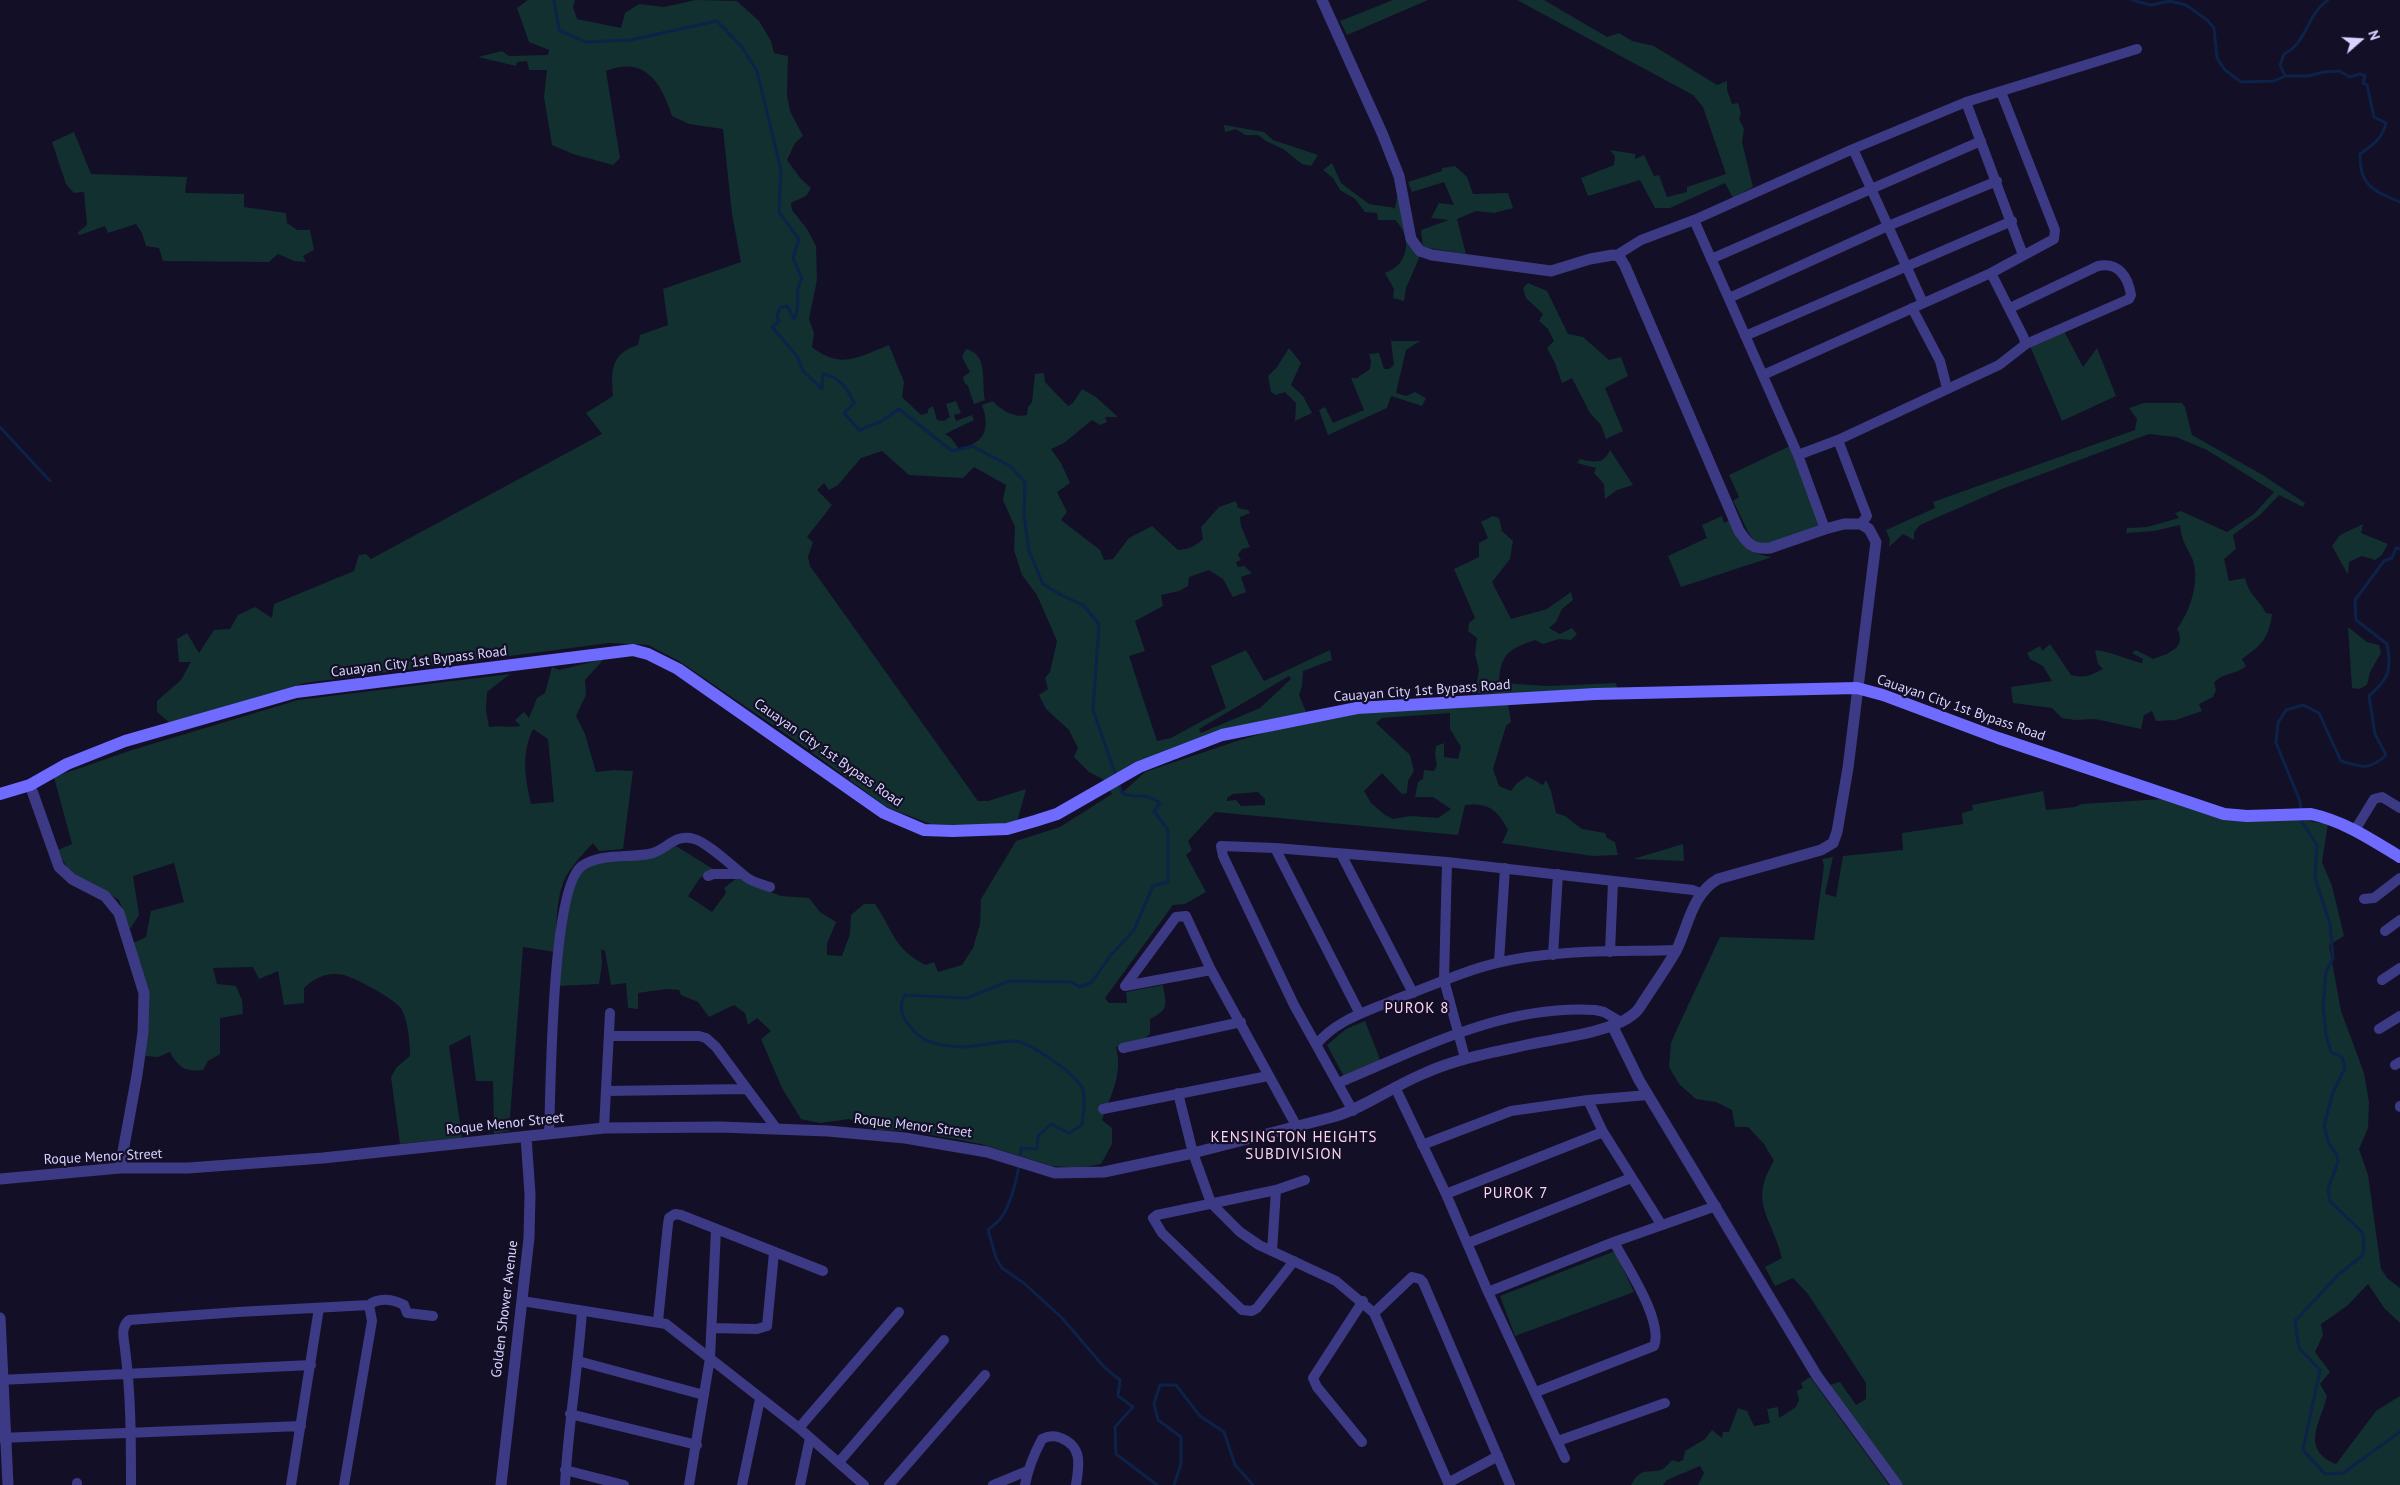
<!DOCTYPE html>
<style>
body{margin:0}
#map{position:relative;width:2400px;height:1485px;overflow:hidden;background:#130f26;font-family:"PT Sans",sans-serif}
canvas{display:block}
.north{position:absolute;left:2335px;top:15px;width:50px;height:50px;-webkit-text-stroke:4px #130f26;paint-order:stroke;rotate:71deg;font-size:14px;font-weight:700;line-height:20px;text-align:center;color:#d9d4ff}
.north::after{content:'';display:block;margin:auto;width:18px;height:22px;background:#d9d4ff;clip-path:polygon(50% 0,100% 100%,50% 72%,0 100%)}
</style>
<div id="map">
<canvas width="2400" height="1485"></canvas>
<div class="north">N</div>
</div>
<script>
const g = document.querySelector('canvas').getContext('2d');
g.lineJoin = 'round';
function paint(path, color) { g.fillStyle = color; g.fill(path, 'evenodd'); }
function trace(path, color, width, dash) { g.strokeStyle = color; g.lineWidth = width; g.lineCap = dash ? 'butt' : 'round'; g.setLineDash(dash || []); g.stroke(path); }
function drawText(font, color, halo, rows, align = 'center') {
  g.font = font + ' "PT Sans",sans-serif'; g.lineWidth = 4.5; g.setLineDash([]); g.textBaseline = 'middle'; g.strokeStyle = halo; g.fillStyle = color; for (const [text, x, y, turn = 0] of rows) {
    g.save(); g.translate(x, y); g.rotate((+turn || 0) * Math.PI / 180); g.textAlign = isNaN(turn) ? turn : align; if (halo) g.strokeText(text, 0, 0); g.fillText(text, 0, 0); g.restore();
  }
}
const green = new Path2D(`
 M528 0H575L573 7 577 19 621 28 625 13 639 4 664 7 696 0 737 1 759 21 771 41 774 53 788 56 787 95 790 111 803 136 795 143 787 160 801 179 811 188 806 196 791 203 792 210 807 229 816 246 817 280 809 319 814 333 812 347C841 370 858 357 889 345L904 382 902 397 921 415 928 413V409L933 406 937 420 944 421 950 417 946 404 956 401 961 413 954 415 956 421 972 415 974 420 945 434 951 438 959 449C984 443 991 430 982 405L993 401C1001 411 1015 418 1027 415L1028 407 1032 402 1035 374 1044 373 1045 382 1068 406 1073 403 1082 389 1096 397 1118 417H1105L1107 422 1100 425 1092 420 1064 443 1051 449 1061 463 1070 483 1057 492 1067 512 1061 520 1100 550 1104 560 1113 559 1129 538 1152 526 1178 550C1189 549 1194 547 1203 539L1201 527 1219 507 1236 501 1238 508 1248 510 1250 513 1240 517 1241 526 1250 547 1242 549 1238 555 1241 560 1236 562 1238 567 1244 566 1252 573 1241 577 1246 592 1233 597 1223 579 1209 570 1189 577 1188 586 1179 591 1161 595 1163 606 1135 621 1145 651 1129 656 1157 741 1171 738 1226 708 1211 666 1246 650 1264 681 1330 650 1332 660 1303 671 1302 686 1299 695 1306 712 1116 777 1122 793 1145 772 1240 740 1305 721 1348 713 1508 704 1511 722 1506 726 1493 769 1499 786 1511 791 1516 784 1527 776 1543 785 1546 780 1551 791 1556 813 1565 816 1582 829 1605 833 1607 838 1615 842 1618 855 1593 856 1502 843 1508 830C1498 810 1488 802 1465 805L1458 835 1215 812 1188 841 1192 850 1186 855 1206 892 1185 904 1173 905 1105 998 1109 1003H1127L1126 992 1163 985C1166 1005 1170 1009 1150 1019V1034L1144 1039 1116 1047C1123 1075 1111 1094 1102 1120L1112 1128V1144L1101 1164 1079 1168 1052 1166 981 1144 910 1131 877 1130 849 1119 820 1123 801 1119 782 1088 761 1039 771 1031 757 1018 748 1025 745 1013 734 1005 709 1017 698 1002 681 995 679 990 666 989 638 993V1009L628 1008 626 983 611 985 605 951 601 949 602 964 599 984 559 986 568 909 578 874 602 861 658 855 676 846 713 869 700 878 688 896 712 912 726 893 724 888 737 878 781 896 809 898 820 912 836 922 827 944V955L842 956 850 934 851 915 864 904H875C894 931 893 949 926 965L934 962 938 972 962 965 973 948 980 924 981 899 1016 841 1060 827 1112 794 1104 780 1089 772 1074 757 1078 748 1069 730 1046 709 1039 695 1048 689 1045 678 1050 672 1057 641 1037 595 1022 575 1014 550 1015 527 1003 500 1006 485 974 467 963 478 909 475 882 451 861 458 838 485 829 490 824 483 817 490 832 505 807 537 813 542 808 557 810 566 978 801H988L1026 789 1017 822 977 826 931 824 888 808 799 743 679 661 648 645 609 643 305 683 170 723 157 712V701L181 680 191 662H179L177 639 187 633 199 653 214 630 230 629 238 615 255 607 272 618 274 604 354 571 359 555 366 554 371 559 602 434 586 413 613 396C611 371 610 354 638 345L640 335 668 325 663 289 741 262 732 214 723 129 689 124 672 116C662 84 645 55 606 71L620 158 613 165 573 154 552 145 544 97 547 70H529L527 61 517 62 516 66 478 57 502 51 509 56 548 55 549 50 529 42 517 8ZM1289 676 1291 679 1260 708 1201 733 1199 729ZM1450 713V729L1461 747 1458 759 1444 757V743L1436 746 1435 755 1437 765 1434 771 1424 770 1423 779 1418 782 1415 797H1433L1451 809 1438 818 1411 816 1393 819 1385 815 1371 803 1364 791 1382 773 1402 794 1407 793 1408 781 1414 771 1410 755 1376 723 1382 718ZM1258 792 1265 799V805L1241 806 1236 800 1227 801V798L1233 794Z
 M1393 0H1428L1347 35 1340 21Z
 M1517 0H1544L1607 37 1619 33 1632 41 1654 46 1717 85 1727 81V90L1732 104 1738 103 1741 113 1739 119 1744 129 1742 142 1753 187 1733 198 1725 183 1670 208H1655L1640 180 1588 196 1581 178 1614 165 1615 156 1610 150 1635 154V159L1644 155 1654 176 1659 175 1667 197 1687 192V187L1726 174 1703 107 1693 95Z
 M1224 125 1264 132 1273 140 1318 155 1311 166 1302 164 1283 149 1266 141 1258 135H1245L1236 129 1225 132Z
 M74 132 91 174 187 177 185 193 244 194V207L286 213 287 223 297 230H310L314 250 303 256 306 262 294 261 278 254 269 262 163 261 159 248 146 246 142 233 136 224 108 233 105 226 80 235 77 233 87 225 84 192 74 193 66 184 52 142Z
 M1332 163 1341 183 1369 204 1395 208 1399 187 1420 256 1406 288 1404 301 1393 298 1394 289 1385 273C1389 271 1396 268 1399 264 1411 249 1407 232 1395 220H1378L1377 213 1365 212 1355 199 1340 190 1333 178 1323 170Z
 M1455 166 1467 177 1473 194 1508 193 1513 208 1494 213 1476 211 1457 219 1466 254 1423 247 1421 230 1449 220 1431 218 1439 203 1454 205 1444 182 1412 192 1408 182 1442 171V168Z
 M1528 283 1547 291 1568 334 1583 337 1609 360 1621 357 1628 376 1605 388 1623 431 1606 439 1601 425 1590 413 1572 378 1562 383 1555 363 1547 348 1554 341 1548 329 1539 321 1543 314 1526 298 1523 288Z
 M2064 331 2083 367 2097 348 2116 396 2062 421 2030 346Z
 M1391 341H1420L1406 350 1396 393 1406 396 1415 392 1426 398 1422 406 1391 396 1387 408 1328 435 1319 410 1325 407 1333 423 1364 410 1351 378H1357L1370 369 1371 361 1369 354 1379 353 1384 369H1389L1394 365Z
 M1289 348 1301 363 1291 385 1303 396 1312 413 1295 421 1296 403 1285 392 1276 395 1271 392 1268 376 1277 367Z
 M966 349C989 354 981 383 985 400L974 404 968 386 964 382 963 377 970 372 962 357Z
 M2144 403H2182L2185 407 2192 435 2261 474 2305 503 2303 507 2279 495 2260 515 2233 535 2236 549 2224 559 2229 581 2245 578C2250 597 2259 599 2266 613L2272 614C2269 639 2261 645 2242 659L2246 666C2236 675 2223 672 2214 683L2216 690 2213 697 2199 704 2202 711 2176 720 2156 721 2152 711 2144 715 2141 729 2095 719 2075 720 2062 718 2052 708 2013 703 2011 687 2052 681 2043 666 2030 659 2027 653 2040 646 2042 651 2050 644 2071 675C2085 679 2091 675 2103 669L2098 664 2095 650C2113 652 2125 659 2142 663L2143 659 2132 653 2136 650 2153 659C2167 654 2188 648 2177 629 2190 611 2201 580 2192 558 2185 543 2182 542 2180 525L2154 531 2126 533 2127 528 2147 527 2179 518 2175 513 2181 511 2227 532 2254 514 2274 492 2207 450 2176 437 2149 434 2002 489 1920 525 1914 532V540L1903 534 1889 547 1890 540 1886 530 1935 508 1933 502 2135 430 2137 419 2129 408Z
 M1790 446 1824 527C1806 536 1765 560 1750 535 1744 525 1739 511 1733 501L1739 497 1729 475Z
 M1610 450 1633 485 1617 490 1605 499 1604 484 1594 473 1596 468 1577 463 1580 459C1593 462 1604 465 1610 450Z
 M1493 516 1499 518 1502 531 1513 541 1510 559 1492 582 1511 619 1547 609 1571 592 1573 600 1562 609 1556 622 1549 628 1560 634 1572 628 1577 634 1571 640 1559 639 1543 644 1535 640C1509 649 1500 654 1499 683L1549 686 1616 683 1617 688 1500 694 1475 693 1479 670 1475 654 1477 638 1468 631 1469 623 1475 618 1454 569 1479 557V543L1488 538 1481 522Z
 M1722 516 1724 523 1732 519C1743 543 1744 553 1772 557L1681 587 1668 556 1707 538 1702 525Z
 M2363 524 2361 533 2388 544 2382 555 2375 560 2362 556 2349 562 2348 575 2332 546 2340 535Z
 M2348 627 2367 642 2379 645 2381 653 2370 672 2367 685 2359 689 2352 688Z
 M604 659 585 680 586 695 576 716 585 734 596 772 614 770 633 771 623 849 599 851 593 843C582 855 569 868 563 883 555 904 557 931 555 952L523 947 509 1131 494 1134 493 1081H476L470 1035 449 1046 462 1138 400 1144 391 1077 397 1067 410 1056C410 1044 408 1017 400 1007 392 998 350 974 338 974 324 973 313 979 304 988V1003L284 1005 278 971 259 979 253 967 213 968 217 984 236 986 242 1000 243 1014 220 1018V1054L208 1061 203 1070C186 1072 178 1068 170 1052L158 1057 145 1056 149 1013 133 943 146 937 151 911 184 902 174 863 133 876 139 915 130 929 119 900 105 891 80 880 67 868 58 850 72 844 54 777 132 750 298 700 510 674 487 692 486 710 489 727C500 725 510 728 521 726L515 720 524 712 529 718 537 698 545 693 552 667 559 670ZM533 729 548 739 554 802 531 804C525 777 521 754 533 729Z
 M2043 791 2046 810 2075 807 2081 804 2163 799 2328 824 2322 862 2332 886 2344 936 2329 945 2341 1011 2364 1073 2369 1102 2368 1128 2359 1149 2368 1175 2381 1269 2387 1278 2400 1288V1323L2385 1309 2368 1284 2347 1306 2321 1324 2323 1335 2315 1352 2330 1372 2320 1384 2327 1396C2320 1424 2300 1449 2336 1464L2376 1411 2400 1396V1485H1902L1830 1385 1840 1382 1856 1405 1866 1399V1383L1808 1294 1793 1278 1775 1286 1765 1267 1782 1258C1772 1217 1748 1203 1774 1161L1764 1144 1748 1127H1735L1732 1110 1716 1102 1696 1099 1679 1084 1669 1067 1671 1043 1677 1029 1720 937 1814 940 1824 866 1822 859 1833 857 1825 894 1836 897 1843 856 1903 850 1902 833 1963 824 1962 813 1973 810 1972 805Z
 M1683 844 1684 861 1633 859Z
 M1365 1021 1381 1062 1345 1078 1327 1045 1346 1029Z
 M1615 1251 1634 1292 1515 1336 1500 1296Z
 M1810 1377 1889 1485H1698L1704 1473 1700 1466 1667 1480 1663 1485H1631C1642 1465 1648 1475 1663 1469 1666 1467 1670 1462 1672 1460L1679 1462 1683 1460 1685 1451 1705 1439 1712 1430 1722 1438 1723 1432H1729L1738 1408 1747 1411 1754 1426 1770 1423 1767 1409 1778 1407 1779 1418 1796 1407 1799 1400 1797 1391 1803 1388 1801 1383Z`);
const stream = new Path2D(`
 M554 0 559 30 585 42 630 40 717 21 742 47 757 71 781 170 779 212 799 239 793 258 802 279C793 292 802 306 794 319L787 306 780 308 777 315 779 321 772 327 797 356 803 371 822 389 823 374C839 376 848 389 854 403L844 413 859 430 880 422 899 409 952 451 972 446 1010 466 1025 482 1024 515 1029 551 1043 584 1063 596 1083 605 1099 624 1093 710 1116 776
 M2132 0 2151 5 2170 1 2186 5 2207 20 2214 28 2217 58 2225 70 2241 82 2274 81 2285 76H2308L2324 72 2339 71 2350 77 2360 74 2365 76 2363 83 2367 85 2374 117 2386 123C2382 139 2373 145 2360 154 2359 186 2374 191 2400 202
 M2285 76 2280 65 2284 54C2307 43 2307 14 2328 0
 M0 427 50 481
 M1118 782 1122 793C1138 800 1144 791 1160 803L1154 811 1168 830V882L1153 886 1134 930 1111 955 1092 982 1080 987 1072 982 1009 981 967 998 905 995C894 1011 910 1030 924 1039 932 1044 951 1047 961 1047 978 1047 996 1041 1014 1041 1029 1041 1078 1075 1083 1090 1086 1100 1083 1115 1082 1125L1069 1133 1051 1124 1038 1136 1037 1149 1021 1148C1020 1167 1012 1205 1000 1219 997 1223 992 1226 988 1230L996 1258 1002 1268 1025 1284 1062 1318 1105 1368 1120 1380 1118 1396 1133 1407 1115 1427 1116 1454 1157 1485
 M2301 810 2300 801 2276 743 2278 723 2286 710 2303 705 2319 713 2341 761C2361 767 2369 771 2386 755L2375 734 2369 696C2389 678 2392 671 2387 644L2356 620 2355 600 2384 561 2392 558 2396 548 2400 549
 M2301 817 2302 822 2317 845 2315 878 2330 924 2333 958 2326 972 2323 1005 2326 1035 2331 1052 2342 1057 2345 1068 2333 1092 2324 1126 2329 1144 2337 1155 2338 1162 2328 1189 2330 1201 2362 1232 2364 1240 2363 1255 2339 1274 2295 1321 2299 1348 2320 1370 2303 1450 2325 1474 2343 1473 2400 1432
 M1174 1485 1181 1464V1437L1158 1420 1154 1403 1160 1385H1176L1200 1416 1224 1432 1235 1465 1253 1485`);
const minor = new Path2D(`
 M1966 102 2023 255
 M1853 149 1923 303
 M1694 220 1798 455 1825 529
 M1617 255 1641 240 1694 220 1853 149 1966 102 2137 49
 M1711 259 1981 141
 M1729 298 1888 226 1997 181
 M1912 308 1940 361 1947 388
 M2010 308 2098 266C2118 262 2128 276 2131 295L2129 299 2026 344
 M1745 336 2012 221
 M1763 375 1991 273 2054 239 2055 230 2001 92
 M1838 440 1867 516 1861 524
 M1798 455 1838 440 1999 365 2026 344 2023 336 1991 273
 M2355 830 2374 799 2382 797 2400 808
 M1275 848 1360 1014
 M1341 854 1413 993
 M1447 862 1444 980 1465 1058
 M708 876 713 874H742
 M2364 899 2374 898 2400 878
 M2385 931 2400 920
 M1610 952 1613 882
 M1553 955 1558 874
 M1499 962 1505 868
 M2382 980 2400 968
 M1125 986 1176 917 1186 916 1211 970 1297 1127
 M1125 986 1211 970
 M2379 1029 2400 1016
 M610 1036H699L706 1038 716 1047 776 1128
 M1316 1045C1336 1020 1366 1012 1394 1000 1429 987 1465 970 1501 962 1558 949 1619 952 1676 950
 M1123 1048 1241 1022
 M2395 1065 2400 1062
 M1338 1083C1420 1049 1504 1004 1595 1010L1604 1012 1621 1022
 M1395 1087 1446 1194 1488 1292 1565 1458
 M606 1091 746 1089
 M1178 1093 1193 1153 1211 1203 1240 1232 1259 1245 1336 1281 1374 1313 1449 1485
 M1588 1100 1648 1095
 M2400 1107V1106
 M1103 1109 1268 1076
 M1353 1111 1294 1005 1223 856 1221 846 1275 848 1447 862 1693 890 1700 893
 M604 1128 610 1013
 M549 1134C551 1090 551 887 582 866 601 853 627 858 649 854 666 851 674 833 694 839 707 842 734 868 746 877 752 882 762 884 770 887
 M1422 1145 1511 1111 1588 1100 1603 1132 1661 1224
 M1446 1194 1603 1132
 M1468 1243 1631 1178
 M1272 1251 1276 1190
 M1294 1261 1257 1308 1252 1311 1242 1310 1162 1233 1153 1218 1157 1215 1276 1190 1305 1180
 M1488 1292 1614 1242 1716 1206
 M522 1301 666 1324 799 1428 864 1485
 M369 1305C379 1297 393 1299 404 1305L407 1313 433 1316
 M1374 1313 1412 1277 1420 1279 1423 1282 1510 1485
 M658 1321 668 1224 669 1218 675 1214 681 1215 823 1271
 M712 1328 757 1329 767 1326 774 1253
 M578 1361 704 1395
 M0 1380 311 1365
 M1536 1392 1654 1346C1664 1321 1626 1265 1614 1242
 M570 1414 697 1445
 M799 1428 899 1312
 M0 1438 301 1426
 M1558 1441 1665 1403
 M1362 1442 1317 1387 1313 1378 1363 1301
 M839 1462 944 1340
 M565 1470 624 1485
 M77 1483V1485
 M1448 1483 1498 1456
 M131 1485C131 1440 131 1394 125 1349 124 1338 120 1328 129 1320L238 1312 369 1305 372 1321 344 1485
 M291 1485 319 1308
 M565 1485C568 1427 578 1370 582 1311
 M689 1485 710 1358 716 1229
 M742 1485 760 1399
 M800 1485 810 1438
 M889 1485 985 1375
 M993 1485 1027 1471
 M1025 1485C1028 1469 1034 1454 1042 1439 1048 1436 1054 1435 1061 1438 1083 1447 1079 1465 1076 1485`);
const tertiary = new Path2D(`
 M30 785 59 867 72 879 105 896 119 913 144 993 143 1032 137 1075 120 1168
 M1612 1025 1639 1080 1817 1376 1897 1485
 M0 1179 120 1168H188L323 1158 604 1128 720 1127 828 1131 905 1138 987 1152 1055 1173 1104 1172 1193 1153 1333 1117C1366 1107 1393 1086 1425 1073 1458 1058 1495 1052 1531 1044 1559 1038 1625 1031 1640 1007 1652 988 1665 970 1676 951 1689 925 1691 895 1718 879L1821 850 1833 843 1837 832 1848 768 1876 542 1869 529 1861 524H1844L1825 529 1770 548C1753 550 1748 544 1739 531L1625 266 1619 256 1613 255 1590 259 1551 271 1432 255 1420 251 1411 239 1399 176 1382 133 1322 0
 M0 1318 8 1485
 M501 1485 529 1238 530 1194 526 1137`);
const secondary = new Path2D(`
 M0 794 30 785 67 764 125 741 296 692 633 650 648 654 678 669 884 813 924 830 953 831 1007 829 1035 821 1057 814 1139 767 1222 735 1357 708 1595 694 1857 688 1883 695 1998 738 2224 814 2247 816 2311 814C2344 821 2372 840 2400 857`);
const streetNames = [
 ["Cauayan City 1st Bypass Road",419,662,-7],
 ["Cauayan City 1st Bypass Road",1422,691,-4],
 ["Cauayan City 1st Bypass Road",1961,708,19],
 ["Cauayan City 1st Bypass Road",828,753,35],
 ["Roque Menor Street",505,1124,-6],
 ["Roque Menor Street",913,1126,7],
 ["Roque Menor Street",103,1157,-3],
 ["Golden Shower Avenue",505,1309,-83]
];
const neighbourhoodNames = [
 ["PUROK 8",1417,1009],
 ["KENSINGTON HEIGHTS",1294,1138],
 ["SUBDIVISION",1294,1155],
 ["PUROK 7",1516,1194]
];
paint(green, '#12302f');
trace(stream, '#0c2248', 3);
trace(minor, '#3d3a85', 10);
trace(tertiary, '#3d3a85', 11);
trace(secondary, '#6f6bff', 12);
drawText('14px', '#d9d4ff', '#130f26', streetNames);
g.letterSpacing = '1px';
drawText('15px', '#ffd6f0', '#130f26', neighbourhoodNames);
g.letterSpacing = '0px';
</script>
